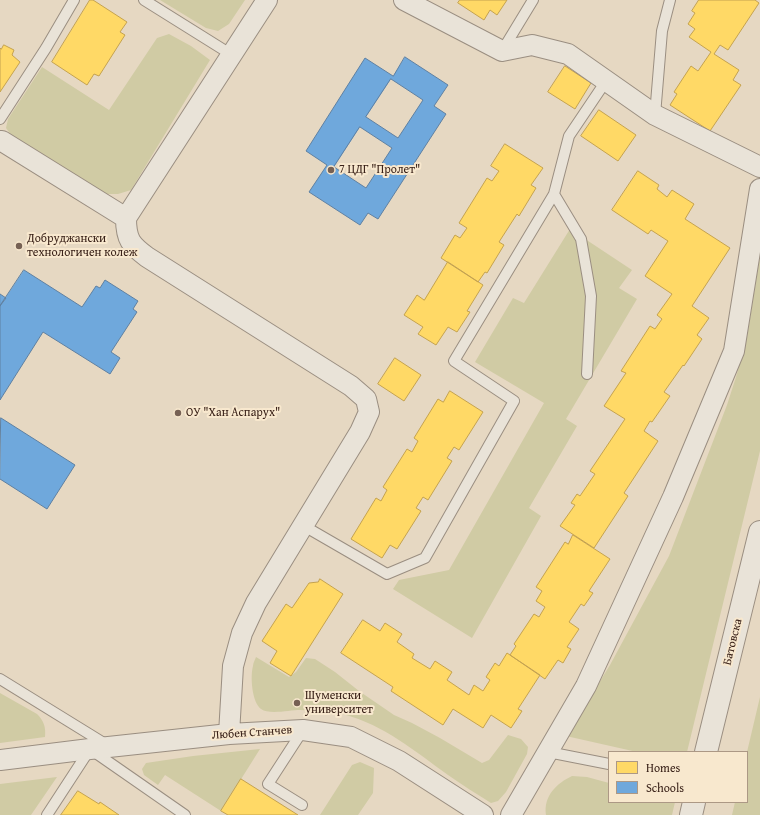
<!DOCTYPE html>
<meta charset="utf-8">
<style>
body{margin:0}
#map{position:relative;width:760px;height:815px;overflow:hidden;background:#e6d8c2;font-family:"Gentium Book Plus",serif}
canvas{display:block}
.legend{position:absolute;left:608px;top:751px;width:140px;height:52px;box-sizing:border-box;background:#f8e8ce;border:1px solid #ac9885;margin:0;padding:5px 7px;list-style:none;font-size:12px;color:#392118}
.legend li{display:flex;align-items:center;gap:8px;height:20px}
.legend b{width:20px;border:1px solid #ac9885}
</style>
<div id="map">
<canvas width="760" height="815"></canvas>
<ul class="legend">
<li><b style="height:11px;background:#ffd966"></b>Homes</li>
<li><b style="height:11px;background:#6fa8dc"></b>Schools</li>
</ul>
</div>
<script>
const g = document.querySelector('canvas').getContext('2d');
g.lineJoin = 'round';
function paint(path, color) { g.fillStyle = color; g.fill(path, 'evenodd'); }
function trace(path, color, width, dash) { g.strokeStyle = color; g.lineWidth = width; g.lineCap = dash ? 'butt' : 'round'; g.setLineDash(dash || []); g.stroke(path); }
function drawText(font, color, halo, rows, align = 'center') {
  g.font = font + ' "Gentium Book Plus",serif'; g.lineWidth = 4; g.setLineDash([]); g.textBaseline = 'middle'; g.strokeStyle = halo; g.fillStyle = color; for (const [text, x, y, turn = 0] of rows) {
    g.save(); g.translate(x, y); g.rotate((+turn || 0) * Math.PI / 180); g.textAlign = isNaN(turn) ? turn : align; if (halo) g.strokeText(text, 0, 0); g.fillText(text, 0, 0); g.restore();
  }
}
const green = new Path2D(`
 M160 0H245L229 24 218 31 206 28Z
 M169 34 191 46 210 60 131 190 118 194H106L11 135 6 128 8 119 42 67 109 110 157 38Z
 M570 229 632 270 619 288 637 299 566 419 577 426 529 508 541 516 472 638 393 589 399 580 449 570 544 403 475 362 513 298 524 303Z
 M760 256V451L687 752H637L566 736 610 665 669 556 727 405 736 377 747 337Z
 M256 657 289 677 296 672 306 658 315 659 335 672 359 691 394 715 412 723 440 738 482 763 489 760 508 735 521 739 528 747 527 754 506 792 498 801 491 803C477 794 462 785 448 775 413 750 386 726 343 714 329 711 314 711 300 710 290 710 269 715 261 709 252 702 250 677 253 666 253 663 255 660 256 657Z
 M0 693 37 714C44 721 46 727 45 737L0 743Z
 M760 697V815H732L735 802H747V752Z
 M260 749 221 811 165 775 158 785 144 775 142 769 146 763 193 756Z
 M360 762 374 768 373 793 358 815H320L352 765Z
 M572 776 587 777 609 783V802H675L672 815H546C543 796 557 783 572 776Z
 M57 777 31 815H0V784Z`);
const homes = new Path2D(`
 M90 0H93L127 22 120 32 125 35 99 76 94 74 87 85 52 62Z
 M460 0H507L497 15 490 10 484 20 458 3Z
 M699 0H755L759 3 728 50 720 45 714 54 739 70 733 80 741 85 710 131 670 105 677 94 674 92 691 66 698 71 711 52 689 37 695 29 688 24 695 13 692 11Z
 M4 45 14 50 12 55 20 62 0 92V48L1 49Z
 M565 66 591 83 575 109 548 92Z
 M599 110 636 135 618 161 581 136Z
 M505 144 543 168 531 185 536 188 519 216 517 214 499 242 504 245 487 273 485 272 478 282 441 258 455 235 460 238 467 228 459 223 487 178 492 181 499 171 491 166Z
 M638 171 659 185 657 189 667 197 672 190 694 204 685 219 730 248 692 306 709 318 697 335 702 339 684 366 683 365 664 392 670 396 652 422 650 421 644 431 658 441 624 493 628 496 594 548 560 526 575 505 571 503 577 494 580 496 595 474 590 471 625 419 604 406 626 373 621 371 650 326 655 329 662 319 657 315 672 294 645 276 668 241 651 230 648 234 612 210Z
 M448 262 483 285 467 311 470 312 457 332 448 327 436 345 418 334 423 327 404 315 417 295 424 300Z
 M395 358 421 375 404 401 378 384Z
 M450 391 483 412 459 450 454 447 447 458 452 461 428 500 423 497 416 508 421 511 397 549 390 545 382 558 351 539 376 498 381 501 387 490 383 487 407 449 412 452 418 441 414 438 438 399 443 402Z
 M573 535 610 559 589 591 593 593 584 606 581 604 569 622 579 629 567 647 571 649 563 663 558 660 545 679 510 655 516 646 514 644 534 614 539 617 545 607 536 601 542 591 536 587 565 542 568 544Z
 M320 579 343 594 291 676 270 663 277 651 262 641 286 604 292 608 309 583 318 582Z
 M363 620 380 631 385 623 402 634 397 642 414 654 412 658 430 669 435 661 452 672 447 680 469 695 474 685 483 691 490 680 486 677 495 663 499 666 507 653 540 675 518 709 522 711 511 728 491 715 483 728 453 709 443 725 391 691 393 687 341 653Z
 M241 779 298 815H228L221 811Z
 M78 791 99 804 100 802 119 815H61Z`);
const schools = new Path2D(`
 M405 57 448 85 434 106 446 114 378 219 368 213 360 225 309 192 327 165 306 151 365 58 393 76ZM391 79 423 100 398 138 366 117ZM360 127 392 148 366 188 334 167Z
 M24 270 82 307 96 286 100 288 105 280 138 301 133 309 137 312 111 352 120 358 110 374 43 332 0 400V306Z
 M0 294 6 298 0 306Z
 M1 418 75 465 47 509 0 479Z`);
const service = new Path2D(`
 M144 0 232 55
 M502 51 533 0
 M655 115 662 31 670 0
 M0 119 46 48 74 0
 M554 194 581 239 591 296 587 374
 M304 526 387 574 425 558 514 401 454 361 554 194 569 136 606 81
 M0 679 107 745
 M548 752 609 764
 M302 805 268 784 303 730
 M47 815 90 749 185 815`);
const minor = new Path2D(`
 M404 0 502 51 532 45 568 54 655 115 760 167
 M0 141H2L126 218
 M229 734 233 666 242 633 256 603 360 432 369 412 366 399 351 386 147 257C131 245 126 240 126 218L267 0
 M0 760 90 749 229 734 303 730 351 737 399 761 483 815
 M511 815 586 686 673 497 734 351 760 189`);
const tertiary = new Path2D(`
 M706 752 760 532
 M691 815 694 802`);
const markers = [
 [331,170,4,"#766154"],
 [19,246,4,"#766154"],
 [178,413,4,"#766154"],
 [297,703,4,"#766154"]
];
const poiNames = [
 ["7 ЦДГ \"Пролет\"",339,170],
 ["Добруджански",27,239],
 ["технологичен колеж",27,253],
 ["ОУ \"Хан Аспарух\"",186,413],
 ["Шуменски",305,696],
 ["университет",305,710]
];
const streetNames = [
 ["Батовска",733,642,-76],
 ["Любен Станчев",252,733,-4]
];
paint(green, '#d0cba4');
paint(homes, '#ffd966');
trace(homes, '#c4a24f', 1);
paint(schools, '#6fa8dc');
trace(schools, '#5f80a1', 1);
trace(service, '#9a8e81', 12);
trace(minor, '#9a8e81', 22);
trace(tertiary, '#9a8e81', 24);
trace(service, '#e9e3d8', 10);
trace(minor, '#e9e3d8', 20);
trace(tertiary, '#e9e3d8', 22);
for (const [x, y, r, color] of markers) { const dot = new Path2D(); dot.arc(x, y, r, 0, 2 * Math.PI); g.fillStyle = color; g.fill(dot); trace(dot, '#f8e8ce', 1.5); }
drawText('12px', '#392118', '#f8e8ce', poiNames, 'left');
drawText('12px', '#392118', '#f8e8ce', streetNames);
</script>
